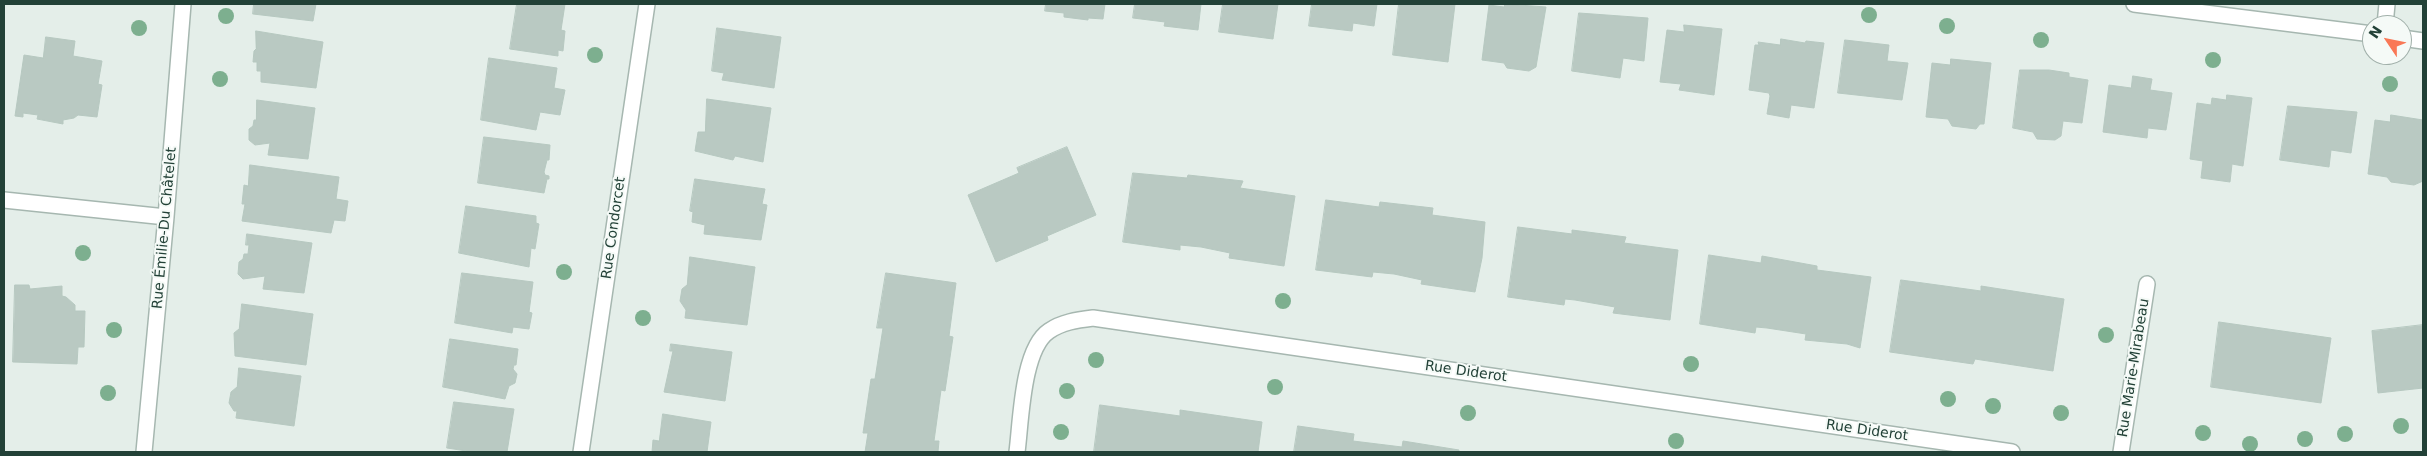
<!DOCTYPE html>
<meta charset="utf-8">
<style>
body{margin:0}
#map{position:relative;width:2427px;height:456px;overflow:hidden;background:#e4eee9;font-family:"DejaVu Sans",sans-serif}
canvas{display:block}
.frame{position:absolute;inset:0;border:5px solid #224137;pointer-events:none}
.north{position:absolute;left:2362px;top:15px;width:50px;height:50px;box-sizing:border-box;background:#f5faf7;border:1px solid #a1b0aa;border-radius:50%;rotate:304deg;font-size:14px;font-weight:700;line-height:20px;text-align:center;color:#224137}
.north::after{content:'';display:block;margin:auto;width:18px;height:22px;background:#f97856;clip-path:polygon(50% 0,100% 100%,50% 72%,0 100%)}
</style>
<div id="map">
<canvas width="2427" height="456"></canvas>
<div class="frame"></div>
<div class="north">N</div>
</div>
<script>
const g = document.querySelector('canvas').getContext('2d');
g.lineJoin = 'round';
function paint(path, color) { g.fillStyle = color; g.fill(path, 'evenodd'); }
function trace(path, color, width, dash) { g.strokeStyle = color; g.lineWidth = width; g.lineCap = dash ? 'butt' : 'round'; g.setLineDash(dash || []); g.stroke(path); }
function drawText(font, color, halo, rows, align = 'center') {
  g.font = font + ' "DejaVu Sans",sans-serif'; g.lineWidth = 4; g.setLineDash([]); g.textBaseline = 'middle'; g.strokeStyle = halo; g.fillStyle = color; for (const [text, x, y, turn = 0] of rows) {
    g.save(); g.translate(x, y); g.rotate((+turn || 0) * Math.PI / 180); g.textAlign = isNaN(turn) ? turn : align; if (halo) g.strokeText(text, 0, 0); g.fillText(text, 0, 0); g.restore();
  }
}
const building = new Path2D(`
 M254 4H316L313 21 253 14Z
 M517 4H565L561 30 565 31 563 51 558 50V56L510 49Z
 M1046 4H1105L1103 19 1088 18V20L1064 17V13L1045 11Z
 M1135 4H1201L1198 30 1164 26 1165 22 1133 18Z
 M1223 4H1278L1273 39 1219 32Z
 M1312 4H1377L1374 26 1353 23 1352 31 1309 26Z
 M1399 4H1455L1448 62 1393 55Z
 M1505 4 1546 7 1536 67 1529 71 1507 68 1504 63 1482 60 1489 5 1504 7Z
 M1579 13 1648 18 1644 61 1623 58 1620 78 1572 71Z
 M1684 25 1722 29 1714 95 1679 90 1681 84 1660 82 1667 30 1684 32Z
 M717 28 781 37 774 88 722 80 724 73 712 71Z
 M256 31 323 42 316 88 261 82V71H257V62H253L254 51 256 49Z
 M46 37 75 41 73 56 102 61 98 84 102 85 97 117 78 115 74 118 63 120V124L37 119 38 115 23 113V117L15 116 24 55 43 58Z
 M1781 39 1805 43 1806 41 1824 43 1814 108 1791 105 1789 118 1767 114 1770 96 1769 93 1749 90 1755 45H1759L1758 42 1780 45Z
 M1845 40 1889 45 1887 61 1908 63 1902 100 1838 93Z
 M489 58 557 68 554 88 565 90 560 115 540 112 536 130 481 120Z
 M1951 59 1991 63 1984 124H1980L1976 129 1952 126 1948 119 1926 117 1932 63 1950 65Z
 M2020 70H2049L2069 73V77L2088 80 2082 123 2063 121 2061 136 2055 140 2037 139 2033 132 2013 128Z
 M2133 76 2152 79 2150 90 2172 93 2166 130 2148 128 2147 138 2103 132 2109 85 2131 88Z
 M2227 95 2252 98 2243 166 2232 164 2230 182 2201 178 2203 161 2190 159 2197 103 2211 105 2212 98 2226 100Z
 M707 99 771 108 763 162 735 156 733 160 695 151 698 132H705Z
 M257 100 315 108 308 159 268 155 270 143 255 145 249 140V129L253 126 254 120H256Z
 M2288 106 2357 112 2351 153 2331 150 2329 167 2280 160Z
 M2391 115 2423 120V181L2414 185 2391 182 2387 177 2368 174 2375 120 2390 122Z
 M484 137 550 145 549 160H547L544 172 545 175 549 176V179H547L544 193 478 183Z
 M1067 147 1096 215 1047 236 1048 240 996 262 968 195 1019 173 1017 168Z
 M250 165 339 177 336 199 348 201 345 221 334 220 331 233 242 221 245 204H242L244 185 248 186Z
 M1133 173 1187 178 1188 175 1243 181 1240 188 1295 196 1284 266 1229 258 1230 253 1201 247 1180 245V250L1123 242Z
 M695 179 765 189 762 204 767 205 761 240 704 234 705 225 692 222 693 212 690 211Z
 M1326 200 1379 207 1380 202 1433 208 1432 215 1485 222 1482 258 1475 292 1421 284 1422 280 1394 274 1373 272 1372 277 1316 270Z
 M466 206 536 216V223L539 224 535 249 531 248 529 267 459 253Z
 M1518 227 1572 234V230L1626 237 1624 243 1678 250 1670 320 1613 313 1615 307 1575 300 1565 299 1564 305 1508 297Z
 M247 234 312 243 304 293 263 289 265 276 243 279 238 274 239 262 243 259 244 254H248L249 245H246Z
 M1709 255 1761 263 1762 256 1817 266V270L1871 277 1860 348 1847 344 1805 340 1806 334 1767 328 1756 327 1755 333 1700 324Z
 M690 257 755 267 747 325 685 318 686 310 680 301 682 289 687 285Z
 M462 273 533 282 529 312 532 313 529 329 513 327 512 333 455 323Z
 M886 273 956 283 949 336 953 337 945 391 941 390 934 441H939L938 452H865L868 433H863L871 379H875L883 328H877Z
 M1901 280 1981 291V286L2064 299 2053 371 1975 359 1973 364 1890 352Z
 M15 285H29L30 289 62 286V296L66 297 75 305V311H85L84 347H78L77 364 13 362Z
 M242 304 313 314 306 365 235 356 234 333 239 329Z
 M2219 322 2331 338 2321 403 2211 387Z
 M2423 325V388L2378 393 2372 331Z
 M450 339 518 349 516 365H514L513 369 517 374 515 383 509 386 505 399 443 387Z
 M671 344 732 352 725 401 664 392 673 351H670Z
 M239 368 301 376 294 426 236 418 237 411H234L229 403 231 392 237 387Z
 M454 402 514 409 507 452H473L447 448Z
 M1100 405 1180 416V410L1262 422 1258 452H1094Z
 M663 414 711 422 707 452H652L653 440 659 441Z
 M1298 426 1354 434 1353 441 1402 447 1403 441 1459 450V452H1294Z`);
const minor = new Path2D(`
 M2134 4 2372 34
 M2385 25 2387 4
 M2402 38 2423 41
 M4 200 166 217
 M144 452 166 217 183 4
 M581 452 647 4
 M1017 452C1021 422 1022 349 1049 331 1062 322 1077 320 1093 318L2012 452
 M2121 452 2147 284`);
const trees = [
 [1869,15],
 [226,16],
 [1947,26],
 [139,28],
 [2041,40],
 [595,55],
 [2213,60],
 [220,79],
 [2390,84],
 [83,253],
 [564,272],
 [1283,301],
 [643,318],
 [114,330],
 [2106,335],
 [1096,360],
 [1691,364],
 [1275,387],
 [1067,391],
 [108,393],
 [1948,399],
 [1993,406],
 [1468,413],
 [2061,413],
 [2401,426],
 [1061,432],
 [2203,433],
 [2345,434],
 [2305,439],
 [1676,441],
 [2250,444]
];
const streetNames = [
 ["Rue Émilie-Du Châtelet",165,228,-85],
 ["Rue Condorcet",614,228,-82],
 ["Rue Marie-Mirabeau",2134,368,-81],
 ["Rue Diderot",1466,372,8],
 ["Rue Diderot",1867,431,8]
];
paint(building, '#b9c9c2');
trace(building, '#b6c8c0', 1);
trace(minor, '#a6b7b0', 18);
trace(minor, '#fff', 15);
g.fillStyle = '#7daf8f';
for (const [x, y] of trees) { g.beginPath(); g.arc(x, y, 8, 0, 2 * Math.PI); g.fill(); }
drawText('14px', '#224137', '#f5faf7', streetNames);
</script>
